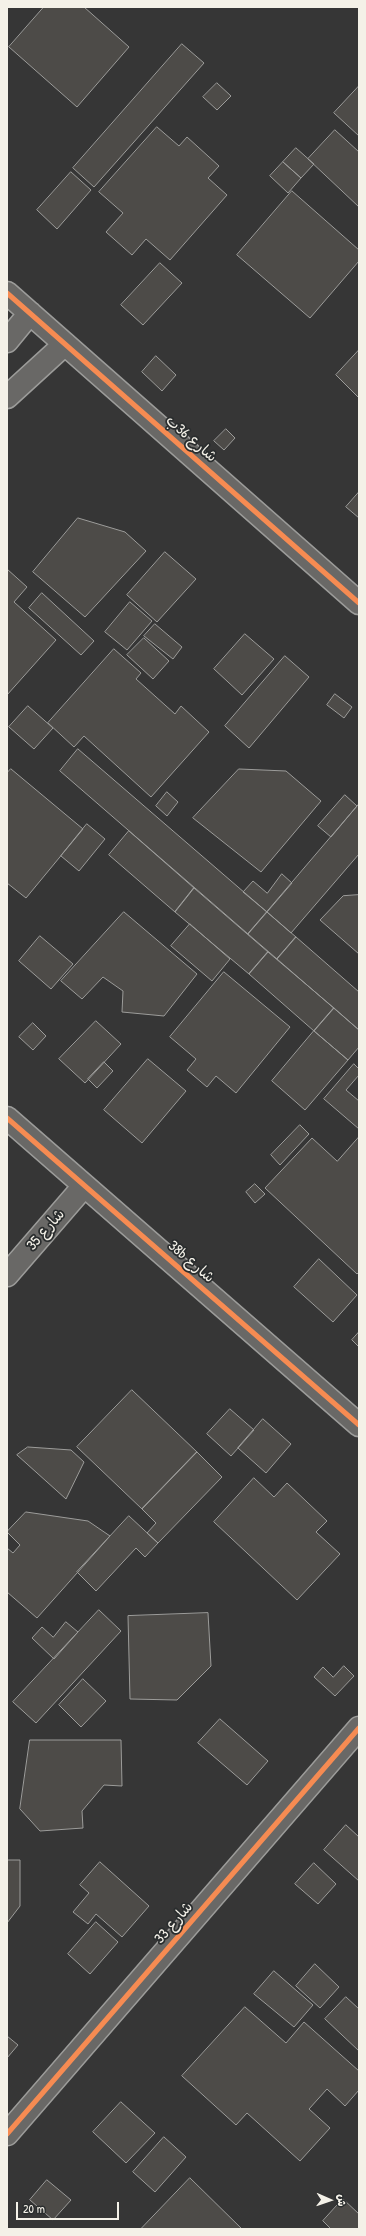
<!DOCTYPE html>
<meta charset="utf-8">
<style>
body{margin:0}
#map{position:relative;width:366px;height:2236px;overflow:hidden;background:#363636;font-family:"Patrick Hand","Playpen Sans Arabic",sans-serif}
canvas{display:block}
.frame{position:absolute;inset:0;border:8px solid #f4f1e8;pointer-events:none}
.north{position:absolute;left:310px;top:2180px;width:40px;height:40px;-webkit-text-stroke:3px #2a2d2e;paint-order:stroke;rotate:92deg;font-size:11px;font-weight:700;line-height:16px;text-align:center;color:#f4f1e8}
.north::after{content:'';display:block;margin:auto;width:14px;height:18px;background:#f4f1e8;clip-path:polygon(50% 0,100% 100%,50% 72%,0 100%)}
.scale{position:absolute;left:16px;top:2202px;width:103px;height:18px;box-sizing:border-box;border:2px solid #f4f1e8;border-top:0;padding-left:5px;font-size:12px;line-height:14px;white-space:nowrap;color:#f4f1e8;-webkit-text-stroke:3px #2a2d2e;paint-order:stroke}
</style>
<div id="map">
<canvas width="366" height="2236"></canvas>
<div class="frame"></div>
<div class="north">ش</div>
<div class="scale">20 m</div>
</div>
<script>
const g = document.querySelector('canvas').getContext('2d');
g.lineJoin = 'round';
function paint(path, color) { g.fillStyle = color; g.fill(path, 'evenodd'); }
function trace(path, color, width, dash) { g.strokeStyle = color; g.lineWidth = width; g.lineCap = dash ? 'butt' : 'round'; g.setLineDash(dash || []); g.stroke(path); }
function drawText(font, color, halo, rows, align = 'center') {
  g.font = font + ' "Patrick Hand","Playpen Sans Arabic",sans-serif'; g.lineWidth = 3.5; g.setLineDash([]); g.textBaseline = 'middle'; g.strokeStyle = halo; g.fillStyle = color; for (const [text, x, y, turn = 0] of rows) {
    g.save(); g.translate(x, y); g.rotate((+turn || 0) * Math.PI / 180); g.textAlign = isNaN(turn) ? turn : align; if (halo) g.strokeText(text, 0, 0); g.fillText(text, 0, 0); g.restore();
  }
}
const building = new Path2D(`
 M44 7H84L129 47 77 107 9 47Z
 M182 44 204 63 94 187 73 168Z
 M217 83 231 96 217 110 203 97Z
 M359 86V136L334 113Z
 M157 127 179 146 187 137 219 166 208 178 227 195 170 260 146 239 132 255 106 232 123 213 99 192Z
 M335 130 359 152V207L308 159Z
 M296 148 314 164 301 178 283 162Z
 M283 162 301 178 288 193 270 176Z
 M71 172 91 190 57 229 37 210Z
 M292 191 359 250V261L310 318 237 255Z
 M160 263 182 283 143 325 121 305Z
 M359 350V398L336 375Z
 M156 356 176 375 162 391 142 372Z
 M226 429 235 438 224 450 214 441Z
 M359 492V518L346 507Z
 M78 518 125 532 146 551 85 617 33 572Z
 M165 552 196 579 157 622 127 595Z
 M7 569 27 587 14 602 56 640 7 695Z
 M42 593 94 641 81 655 29 608Z
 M130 602 152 621 127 650 105 632Z
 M155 624 182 647 173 659 144 636Z
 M245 634 274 659 242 695 214 669Z
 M144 638 169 661 153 679 127 655Z
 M114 649 141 673 136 679 175 714 181 706 209 732 151 797 84 736 74 747 48 723Z
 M285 656 309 677 249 748 225 726Z
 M335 694 352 707 344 718 327 705Z
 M28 706 53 728 34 749 9 727Z
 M78 749 267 912 248 934 60 771Z
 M11 769 83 829 26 898 7 883V773Z
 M239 769 286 771 321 801 261 872 193 818Z
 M167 792 178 802 167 816 156 806Z
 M345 795 357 806 331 837 318 826Z
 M359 804V854L291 933 267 912Z
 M87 824 105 839 79 871 61 856Z
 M129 831 194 888 175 912 109 855Z
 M282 874 292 883 267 912 243 892 253 881 267 893Z
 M194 888 268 952 249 974 175 912Z
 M359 895V954L320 920 343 896Z
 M124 912 197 974 164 1016 122 1012 123 991 103 977 82 999 61 981Z
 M267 912 296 937 277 959 248 934Z
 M190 924 230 959 212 981 171 946Z
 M40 936 73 964 51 989 19 961Z
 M296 937 359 992V1030L277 959Z
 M268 952 334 1008 314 1031 249 974Z
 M224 972 290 1027 236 1093 216 1076 207 1087 187 1070 196 1059 170 1037Z
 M334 1008 359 1030V1047L348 1060 314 1031Z
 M96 1021 121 1044 85 1083 59 1059Z
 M33 1023 46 1036 33 1050 19 1037Z
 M314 1031 348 1060 305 1110 272 1081Z
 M148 1059 186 1091 142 1143 104 1110Z
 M104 1062 113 1071 97 1088 88 1079Z
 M354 1064 359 1069V1075L346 1090 359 1101V1129L324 1099Z
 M300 1125 309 1134 280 1165 271 1155Z
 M359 1137V1272L357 1274 265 1188 312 1138 337 1161Z
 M255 1184 265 1194 255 1203 246 1192Z
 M319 1259 357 1295 333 1322 294 1287Z
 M359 1332V1347L352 1340Z
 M132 1390 197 1452 142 1509 77 1447Z
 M230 1409 254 1430 231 1456 207 1434Z
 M263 1419 291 1444 266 1473 238 1448Z
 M28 1447 71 1450 84 1462 66 1499 17 1455Z
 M197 1452 222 1477 158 1543 147 1533 156 1523 142 1509Z
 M254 1478 274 1497 287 1483 327 1521 316 1532 340 1554 297 1600 214 1522Z
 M26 1512 88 1521 110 1536 37 1618 7 1592V1548L13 1553 20 1545 7 1532Z
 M129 1516 158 1543 145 1557 136 1548 96 1591 77 1572Z
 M99 1610 121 1631 36 1723 13 1702Z
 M208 1613 211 1666 177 1700 130 1699 128 1616Z
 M66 1622 78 1632 54 1659 32 1638 42 1627 53 1637Z
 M344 1666 354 1676 335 1696 314 1677 323 1667 333 1677Z
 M83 1679 106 1701 81 1727 59 1705Z
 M220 1719 268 1761 247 1785 198 1743Z
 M30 1740H121L122 1786 104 1785 82 1811 83 1828 40 1831 20 1809Z
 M346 1825 359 1837V1881L324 1850Z
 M7 1860H20V1906L7 1923Z
 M100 1862 149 1906 122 1937 96 1914 88 1924 73 1912 89 1893 80 1885Z
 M314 1863 336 1884 318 1904 295 1884Z
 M96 1922 118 1942 90 1974 68 1954Z
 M315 1964 339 1987 320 2008 296 1986Z
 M274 1971 313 2005 294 2027 254 1994Z
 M346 1997 359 2009V2051L325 2019Z
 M245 2007 286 2043 304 2022 359 2071V2090L345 2106 327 2089 309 2109 330 2128 300 2161 247 2113 236 2125 182 2076Z
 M7 2036 18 2045 7 2058Z
 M121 2102 155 2133 126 2163 93 2132Z
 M164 2137 186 2157 155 2192 133 2172Z
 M190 2178 242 2229H141Z
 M47 2180 71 2200 53 2220 30 2200Z
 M343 2199 359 2214V2229H331L323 2221Z`);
const minor = new Path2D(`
 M7 293 359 603
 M7 341 30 313
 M7 397 65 344
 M7 1118 359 1425
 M7 1275 84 1186
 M7 2134 359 1728`);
const cycleway = new Path2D(`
 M7 293 359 603
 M7 1118 359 1425
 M7 2134 359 1728`);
const streetNames = [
 ["شارع 36ب",191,439,41],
 ["شارع 35",46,1230,-49],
 ["38b شارع",191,1262,41],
 ["شارع 33",174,1923,-49]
];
paint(building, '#4d4b48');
trace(building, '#9c9c9a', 1);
trace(minor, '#9c9c9a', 25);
trace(minor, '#696866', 22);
trace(cycleway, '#f68b52', 5);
drawText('15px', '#f4f1e8', '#2a2d2e', streetNames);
</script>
